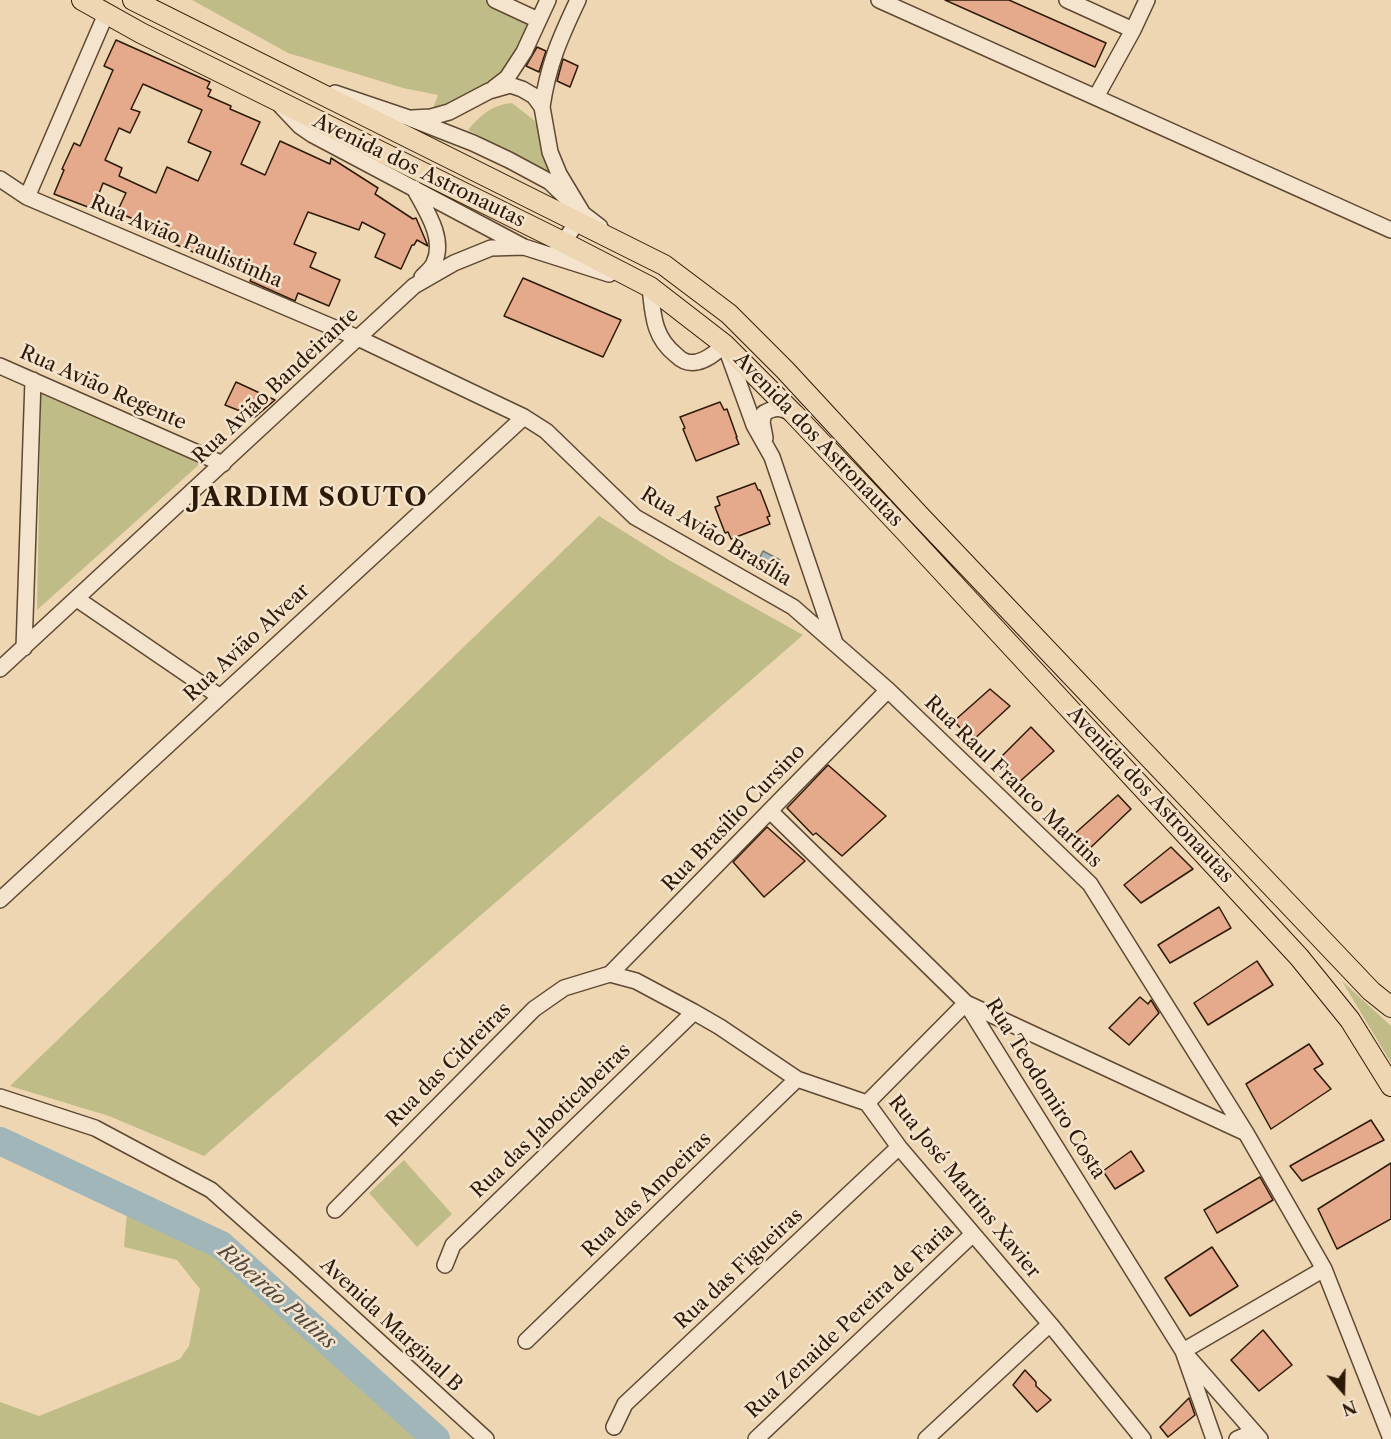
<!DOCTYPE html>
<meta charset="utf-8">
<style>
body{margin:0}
#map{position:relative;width:1391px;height:1439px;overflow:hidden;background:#efd6b2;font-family:"Libre Caslon Text",serif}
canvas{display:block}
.north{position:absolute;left:1313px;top:1361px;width:60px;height:60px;-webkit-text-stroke:4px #f5e4cd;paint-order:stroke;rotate:160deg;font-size:16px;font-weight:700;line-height:24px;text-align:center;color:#2d1908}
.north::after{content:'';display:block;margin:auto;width:21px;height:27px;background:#2d1908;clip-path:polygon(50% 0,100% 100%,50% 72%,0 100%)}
</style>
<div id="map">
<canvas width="1391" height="1439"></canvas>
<div class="north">N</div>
</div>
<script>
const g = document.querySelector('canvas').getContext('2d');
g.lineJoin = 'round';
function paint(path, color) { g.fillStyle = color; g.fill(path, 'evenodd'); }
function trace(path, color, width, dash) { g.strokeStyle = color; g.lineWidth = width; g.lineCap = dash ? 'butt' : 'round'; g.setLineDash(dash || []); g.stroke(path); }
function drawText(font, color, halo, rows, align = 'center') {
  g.font = font + ' "Libre Caslon Text",serif'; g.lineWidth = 5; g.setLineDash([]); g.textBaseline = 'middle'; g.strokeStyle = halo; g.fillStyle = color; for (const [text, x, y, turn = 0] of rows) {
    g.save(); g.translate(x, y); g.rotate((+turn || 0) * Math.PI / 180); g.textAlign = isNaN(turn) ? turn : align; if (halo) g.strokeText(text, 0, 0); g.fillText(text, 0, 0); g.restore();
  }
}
const green = new Path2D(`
 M192 0H492L536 21 489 91 431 114 438 95 403 88 288 53Z
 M512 103 535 121 553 175 468 130C481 115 491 105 512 103Z
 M41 391 202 462 37 610Z
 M599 516 669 560 803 635 204 1156 109 1116 10 1086Z
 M1342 981 1391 1026V1063Z
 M404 1160 452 1214 417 1247 369 1193Z
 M128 1201 221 1245 436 1439H0V1402L39 1416 180 1359 189 1346 200 1289 177 1260 124 1247Z`);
const water = new Path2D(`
 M763 551 780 560 775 567 759 559Z`);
const river = new Path2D(`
 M0 1141 221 1245 436 1439`);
const building = new Path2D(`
 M945 0H1009L1106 43 1095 67Z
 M116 40 210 82 207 88 211 90 208 96 231 106 230 109 260 122 241 164 265 175 280 141 330 164 331 158 378 188 375 194 413 219 416 218 428 246 417 240 414 245H412L401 269 375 257 385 234 362 222 359 230 308 212 294 244 316 253 310 267 340 280 329 306 298 293 295 301 250 281 254 272 203 249 200 255 149 233 152 227 117 212 126 193 103 183 93 209 54 194 64 170 62 169 74 143 80 146 113 70 104 66ZM143 84 202 110 188 142 211 152 198 181 167 167 156 193 119 176 122 168 105 160 119 128 130 133 140 112 131 109Z
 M537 47 546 51 539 72 526 66Z
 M563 59 578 66 570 87 557 81Z
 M523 278 621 320 603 357 504 316Z
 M236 382 275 400 255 417 225 405Z
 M720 402 724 410 727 409 737 437H736L739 444 696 461 683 429 685 428 680 417Z
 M755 483 758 490H760L770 516 767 517 770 524 731 539 728 532 725 533 715 507 720 505 717 497Z
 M990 689 1010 706 972 741 954 721Z
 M1031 727 1054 751 1017 784 996 762Z
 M828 765 886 816 842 856 816 833 813 835 787 808Z
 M1118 795 1131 809 1087 851 1072 836Z
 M767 827 805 861 764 897 733 862Z
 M1171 847 1193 869 1141 903 1124 885Z
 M1219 907 1231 928 1170 963 1158 945Z
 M1257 961 1273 985 1208 1025 1194 1003Z
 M1140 997 1148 1004 1151 1000 1159 1013 1129 1045 1109 1028Z
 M1309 1044 1323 1064 1314 1069 1331 1089 1271 1129 1246 1084Z
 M1371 1120 1384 1140 1302 1181 1290 1166Z
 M1131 1151 1144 1171 1115 1189 1103 1171Z
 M1391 1163V1219L1337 1249 1318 1209Z
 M1260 1177 1273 1200 1217 1233 1204 1210Z
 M1212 1247 1238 1286 1190 1316 1165 1278Z
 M1263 1330 1292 1365 1259 1391 1231 1360Z
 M1025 1370 1036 1382V1386L1051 1400 1037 1412 1013 1385Z
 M1189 1398 1195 1415 1168 1437 1160 1427Z`);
const minor = new Path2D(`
 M495 0 538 20
 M879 0 1391 230
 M1067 0 1133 30
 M494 88 507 78 524 52 548 0
 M335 93 409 118 473 143 509 160 550 182 583 214 600 227
 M1096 97 1133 30 1147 0
 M281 106 300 126 313 135 524 247 609 274
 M542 107C548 65 560 38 578 0
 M412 118 431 117 449 112 489 91 510 85 522 89 534 96 542 107 550 152 559 174 583 214 557 251
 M0 179 27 197 358 338 524 417 546 431 635 517 793 607 888 690 1090 884 1246 1133 1324 1269 1391 1439
 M414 188C425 209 446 238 434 263 432 268 426 273 422 277
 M27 197 106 14
 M643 285 650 287C653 314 653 337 676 355 682 361 688 364 697 362 708 360 717 351 725 345L754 425 772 457 835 643
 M0 366 223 464
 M765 438 762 422 764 413C777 406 780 408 793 413
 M77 599 219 696
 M24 648 33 380
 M0 669 414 286 454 263 491 248 524 247
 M770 811 966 1003 1183 1351 1214 1439
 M0 900 524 417
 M610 974 636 981 694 1012 720 1027 797 1079 867 1103 899 1147 1050 1324 1143 1439
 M0 1097 95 1128 211 1190 293 1263 486 1439
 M867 1103 966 1003 1246 1133
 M335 1210 534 1009 564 988 610 974 888 690
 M445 1265 453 1245 694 1012
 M526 1341 797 1079
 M1183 1351 1324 1269
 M1189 1358 1260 1439
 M614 1427 625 1404 899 1147
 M756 1439 973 1234
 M926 1439 1050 1324
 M1237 1439 1253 1432`);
const major = new Path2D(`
 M82 0 141 33 563 242 650 287 725 345 794 414 902 528 1299 957 1350 1020 1391 1086
 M133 0 664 265 729 314 785 370 919 515 1371 991 1391 1007`);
const streetNames = [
 ["Avenida dos Astronautas",419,171,26],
 ["Rua Avião Paulistinha",186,242,23],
 ["Rua Avião Bandeirante",276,386,-43],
 ["Rua Avião Regente",103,388,24],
 ["Avenida dos Astronautas",818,440,46],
 ["Rua Avião Brasília",716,537,31],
 ["Rua Avião Alvear",247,643,-43],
 ["Rua Raul Franco Martins",1013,782,44],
 ["Avenida dos Astronautas",1150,795,47],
 ["Rua Brasílio Cursino",734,818,-46],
 ["Rua das Cidreiras",449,1065,-45],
 ["Rua Teodomiro Costa",1045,1089,58],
 ["Rua das Jaboticabeiras",551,1121,-44],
 ["Rua José Martins Xavier",964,1187,51],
 ["Rua das Amoeiras",647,1195,-44],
 ["Rua das Figueiras",739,1269,-43],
 ["Rua Zenaide Pereira de Faria",850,1321,-43],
 ["Avenida Marginal B",391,1325,43]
];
const waterNames = [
 ["Ribeirão Putins",277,1297,41]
];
const districtNames = [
 ["JARDIM SOUTO",309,498]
];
paint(green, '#c0bc88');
paint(water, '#a0b6b9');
trace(water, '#727772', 1.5);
trace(river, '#a0b6b9', 28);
paint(building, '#e5aa8c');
trace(building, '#2d1908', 1.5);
trace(minor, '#5e4832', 18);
trace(major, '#2d1908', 22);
trace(minor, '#f5e4cd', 15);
trace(major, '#efd6b2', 20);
drawText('20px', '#2d1908', '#f5e4cd', streetNames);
drawText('italic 21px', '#50483d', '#f5e4cd', waterNames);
g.letterSpacing = '1.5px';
drawText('bold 26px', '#2d1908', '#f5e4cd', districtNames);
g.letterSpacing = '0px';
</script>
